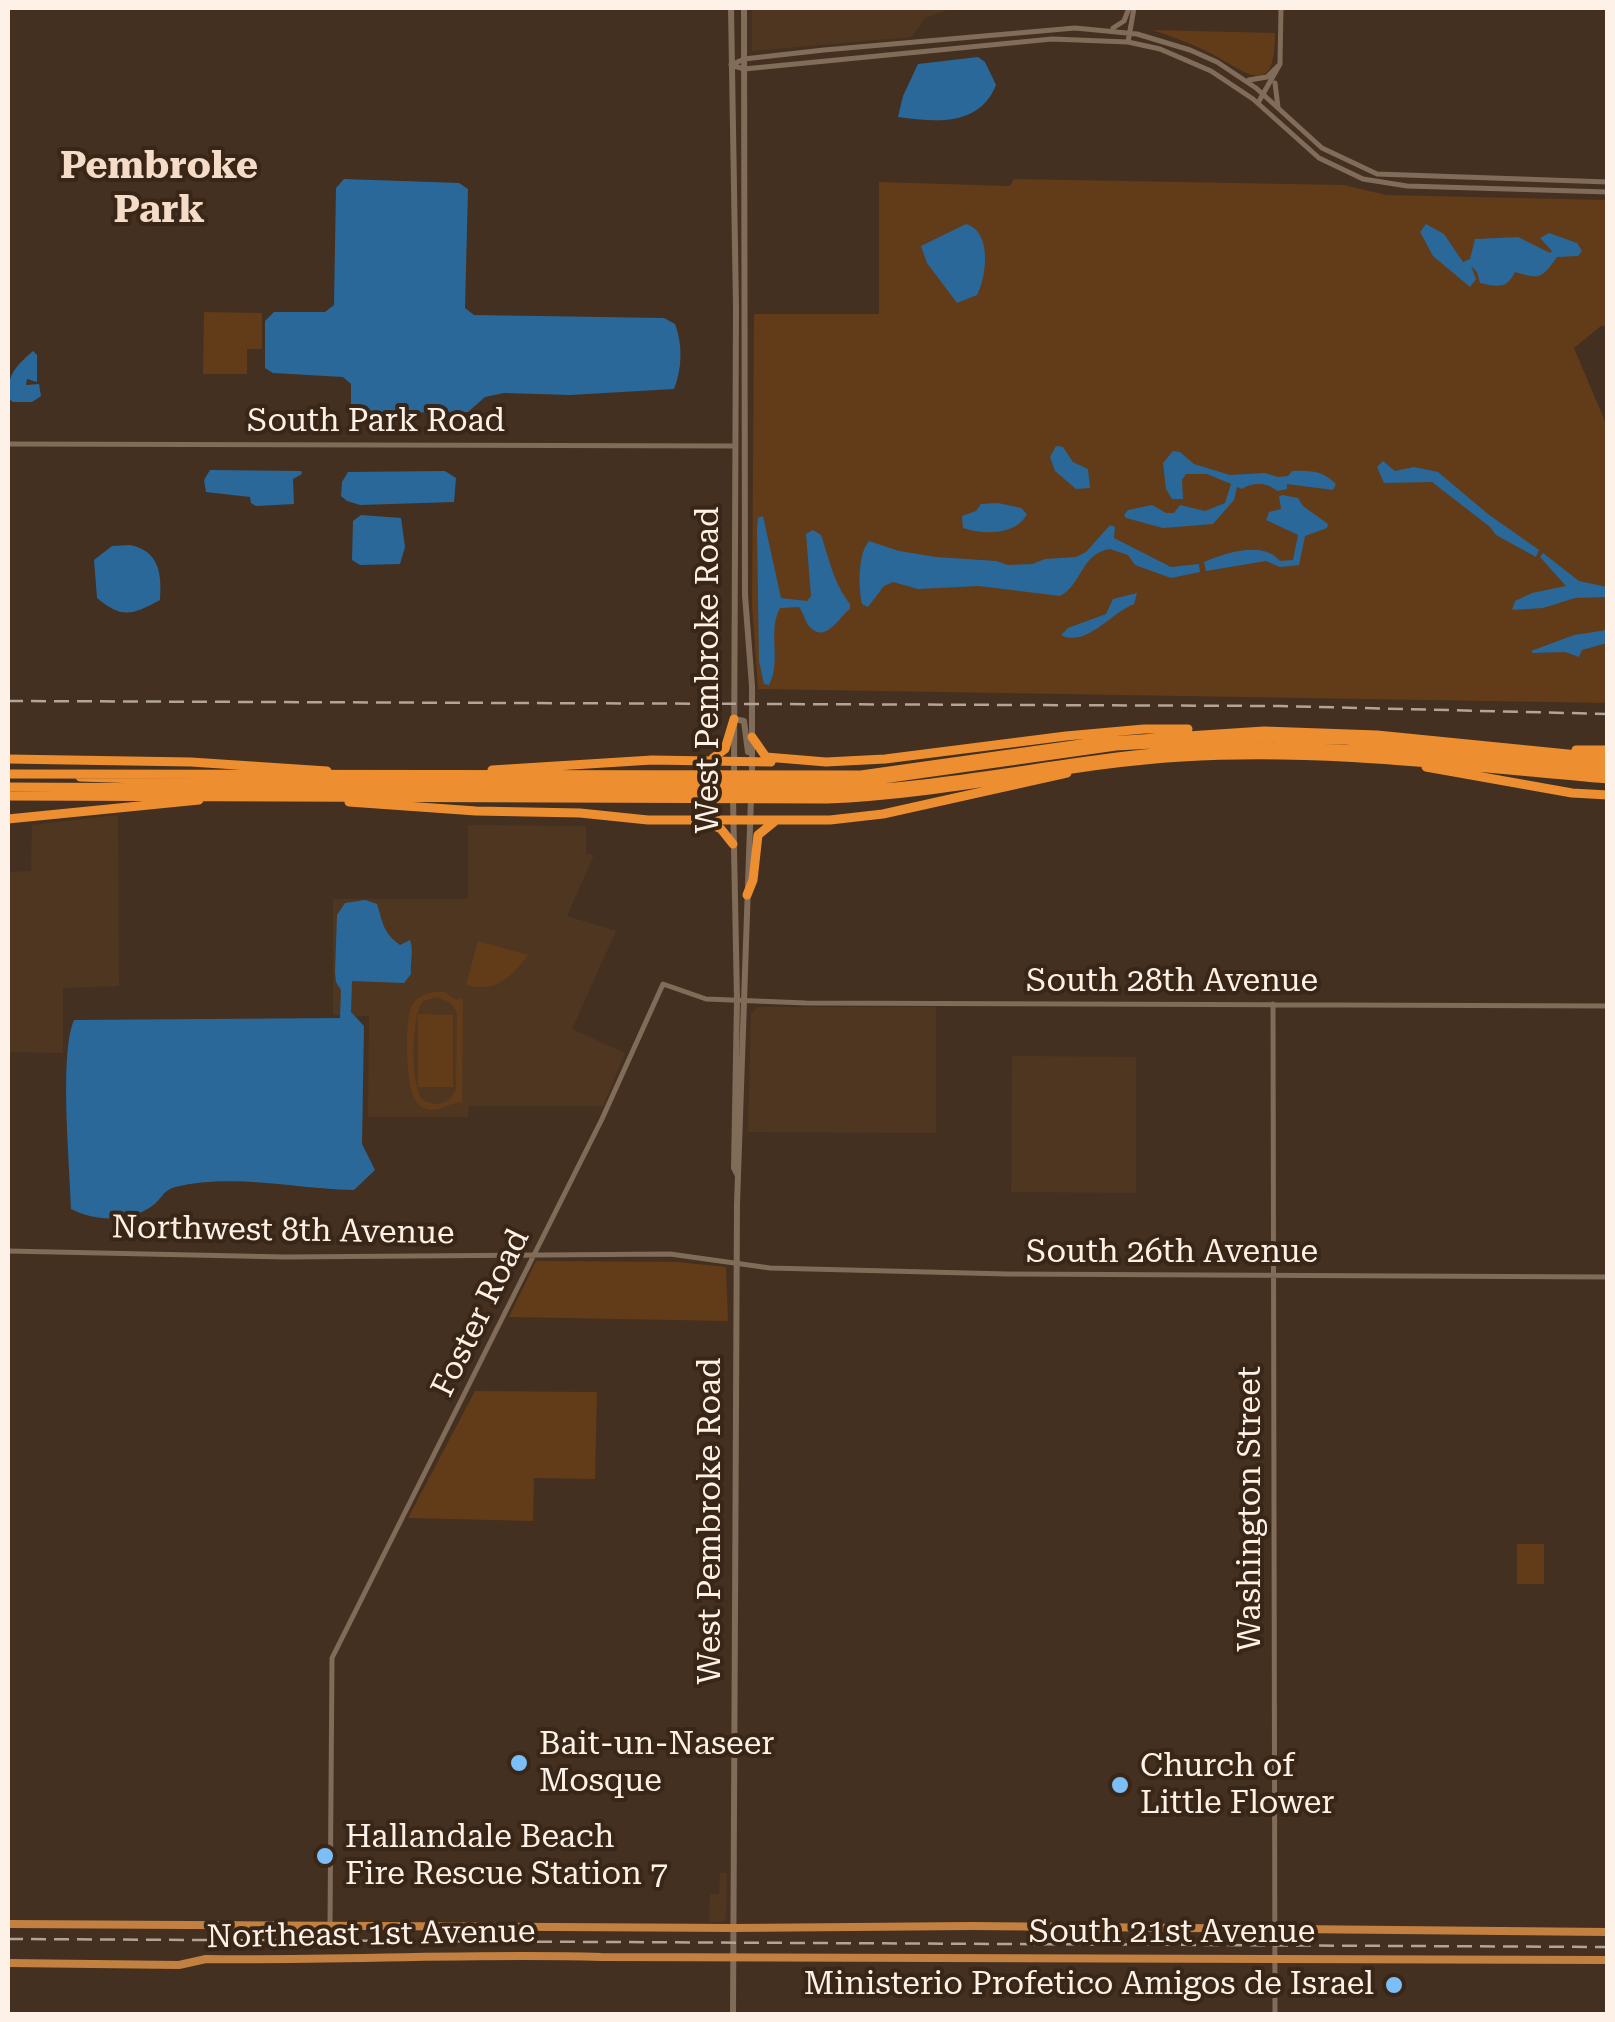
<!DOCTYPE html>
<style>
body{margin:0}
#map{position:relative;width:1615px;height:2022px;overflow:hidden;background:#443020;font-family:"Roboto Serif",serif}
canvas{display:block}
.frame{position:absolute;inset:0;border:10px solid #fef1e7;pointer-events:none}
</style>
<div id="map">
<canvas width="1615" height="2022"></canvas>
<div class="frame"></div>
</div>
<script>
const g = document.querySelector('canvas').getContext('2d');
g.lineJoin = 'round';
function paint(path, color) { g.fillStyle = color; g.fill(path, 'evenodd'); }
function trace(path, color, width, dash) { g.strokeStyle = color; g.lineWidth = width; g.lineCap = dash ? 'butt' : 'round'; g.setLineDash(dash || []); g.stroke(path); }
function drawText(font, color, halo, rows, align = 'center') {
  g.font = font + ' "Roboto Serif",serif'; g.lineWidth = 8; g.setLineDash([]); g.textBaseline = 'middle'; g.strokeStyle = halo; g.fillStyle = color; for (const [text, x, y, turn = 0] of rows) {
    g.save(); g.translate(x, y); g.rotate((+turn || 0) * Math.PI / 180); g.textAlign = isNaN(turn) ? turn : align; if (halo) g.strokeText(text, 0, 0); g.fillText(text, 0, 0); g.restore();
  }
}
const built = new Path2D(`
 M752 8H953L925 18 912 37 752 51Z
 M118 815 119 986 63 988V1053L8 1052V872L31 871 32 825Z
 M468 825 586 826V854L594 855 567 916 616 931 572 1029 625 1053 603 1106H469L468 1117H368L369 1016 333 1015V899H468Z
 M758 1007H936V1133L748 1132 751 1014Z
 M1012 1056 1136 1057V1193L1011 1192Z
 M720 1873H727L726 1918 722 1922H709L710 1894H719Z`);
const green = new Path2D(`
 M1153 30 1275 33C1275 99 1249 74 1212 54 1193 44 1173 37 1153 30Z
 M1014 179 1344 185 1386 195 1607 200V326H1601L1574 348 1607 426V703L758 689 752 606 754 314H879V182L1010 186Z
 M204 312 262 313V349H247V374H203Z
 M478 941 528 955C511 978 496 993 466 985Z
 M434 992H444L456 1000 463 998 462 1103C450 1100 436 1118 419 1105 405 1094 405 1028 410 1011 413 999 423 994 434 992ZM437 997 451 1003 457 1013 456 1089C450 1104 437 1108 423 1100 410 1085 411 1017 423 1001Z
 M418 1014 453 1015V1087H418Z
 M536 1261 677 1262 726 1267 728 1321 509 1317Z
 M475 1391 597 1392 595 1479 534 1478 533 1521 408 1518Z
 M1517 1544H1544V1584H1517Z`);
const water = new Path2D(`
 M978 57 985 62 996 85C979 127 936 122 898 117L903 96 918 64Z
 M344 179 459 183 468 189 465 308 474 315 664 318 675 324C683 345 682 369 674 389L570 395 504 393 485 397 468 412 351 413V384L343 377 273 373 265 368V321L274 312H325L334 305 336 188Z
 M966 224C992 231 987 276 977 295L957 303 927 263 921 246Z
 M1426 224 1444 234 1463 262 1470 259 1475 239 1518 237 1550 253 1552 251 1540 238 1549 233 1577 243 1582 251 1578 256 1557 257C1541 280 1539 279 1515 272 1507 289 1498 287 1480 283L1477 272 1471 266 1476 279 1470 287 1433 256 1420 232Z
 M33 351 37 355V382L27 379 26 385 39 384 41 396 32 402H13L8 398C7 374 17 365 33 351Z
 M1056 446 1063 447 1073 462 1088 469 1090 488 1076 489 1055 471 1050 457Z
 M1173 451 1180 452 1194 464 1230 475 1265 473 1278 477 1288 476 1292 471C1309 470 1324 471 1336 484L1333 490 1287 484V489L1277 491C1268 482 1252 482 1242 489L1237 487 1234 500 1213 524 1163 528 1126 518 1124 515 1128 510 1152 505 1166 513H1174L1180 505 1205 511 1225 503 1231 484 1207 474H1186L1182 480 1183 499H1172L1166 489 1163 463Z
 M1383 461 1395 471 1414 467 1438 472 1488 514 1539 550 1536 557 1496 535 1490 527 1432 482 1384 483 1377 467Z
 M210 470 301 471 302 474 293 479 294 504 256 506 251 503 250 497 206 492 204 480Z
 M445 471 456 478 454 502 360 505 347 501 341 496 342 482 348 472Z
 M1283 495 1298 498 1303 506 1328 524 1327 528 1305 536 1299 565 1280 567 1266 561 1206 571 1204 562C1225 553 1263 540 1280 561L1293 560 1298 535 1266 520 1269 512 1281 509 1279 496Z
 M998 503 1021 508 1027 514C1017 535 983 535 963 528L962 516 976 511 981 504Z
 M361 515 401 518 405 547 400 564 360 565 352 560 353 521Z
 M763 516 781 598 807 601 811 596 806 534 813 530 821 535C830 561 833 582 850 604V609C839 617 826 643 811 628 805 623 804 613 799 607L780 608C767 632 782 661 769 685L764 684 759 661 757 530 758 518Z
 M1110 525 1115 527 1114 538 1171 567 1199 564 1200 572 1171 578 1135 565 1128 555 1110 549C1081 553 1082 585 1060 596L979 586 918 589 893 582 884 586 868 607 862 604C858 586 858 554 869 541L899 551 936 557 996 561 1008 565 1032 564 1045 559 1076 557 1086 552Z
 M130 545C159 551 162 573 160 600 132 615 122 619 97 598L94 560 112 546Z
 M1543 553 1579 581 1607 587V597L1575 598 1543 608 1512 610 1515 601 1532 593 1566 586 1540 557Z
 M1137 593 1134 604C1112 612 1086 648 1061 635L1068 628 1106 614 1113 599Z
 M1607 630V643L1582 650 1579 657 1565 652 1533 653 1531 651 1574 635Z
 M365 900 377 904C383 923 383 933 400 945L410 940C414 950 410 963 411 974L404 983 352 981 351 1012 364 1026 362 1144 375 1170 354 1190C295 1189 233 1173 175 1187 163 1190 161 1200 152 1206 129 1223 94 1221 71 1209 70 1166 59 1054 74 1020L340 1018 341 990 336 982 335 972 337 915 345 903Z`);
const tertiary = new Path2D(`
 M1113 28 1124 21 1129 8
 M1128 42 1134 8
 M731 65 744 59 824 50 1075 28 1137 34 1190 50 1217 62 1256 88 1322 148 1377 174 1608 182
 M734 66 744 69 1052 39 1128 42 1160 49 1211 71 1253 99 1319 158 1363 179 1407 186 1608 192
 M1249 80 1267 77 1278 66
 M1275 83 1278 107
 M1258 103 1280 64 1281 8
 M8 444 734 446
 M1273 1004 1275 2014
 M8 1251 285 1257 670 1254 770 1268 1007 1274 1608 1277
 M330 1926 332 1658 602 1119 663 984 706 999 806 1003 1608 1006`);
const secondary = new Path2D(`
 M731 8 736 308 734 775
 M744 8 745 595 752 686V776
 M734 719 744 721 748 752
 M733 797 737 1000 734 1168 737 1174
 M733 2014 737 1204 751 798`);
const primary = new Path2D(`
 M8 1924 735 1928 972 1926 1608 1932
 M8 1963 179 1965 206 1959C338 1961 469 1953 601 1957L1608 1960`);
const motorway = new Path2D(`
 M752 737 766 757 826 762 885 759 1066 736 1144 729H1188
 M1576 750H1608
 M713 758 725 749 734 719
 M8 759 191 762 327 771
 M1426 767 1572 793 1608 795
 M492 770 652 760 771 762
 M8 774 861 775 1095 742 1264 731 1377 735 1608 758
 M80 777 198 781 855 783 1116 746 1264 738 1345 740 1608 765
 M8 787 831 791C962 787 1091 753 1222 748 1351 743 1480 761 1608 772
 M8 796 827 799C946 795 1063 764 1182 757 1324 748 1466 767 1608 779
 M349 802 476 811 580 813 648 820H830L883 814 1067 773
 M8 819 199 800
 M708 823 721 829 733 844
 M747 895 753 880 758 835 774 822`);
const rail = new Path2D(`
 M8 701 1280 706 1608 714
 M8 1939 1608 1947`);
const markers = [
 [519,1763,10,"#7bbef8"],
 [1120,1785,10,"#7bbef8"],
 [325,1856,10,"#7bbef8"],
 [1394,1985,10,"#7bbef8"]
];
const streetNames = [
 ["South Park Road",376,422],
 ["West Pembroke Road",709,670,-90],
 ["South 28th Avenue",1172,982],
 ["Northwest 8th Avenue",283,1231,1],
 ["South 26th Avenue",1172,1253],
 ["Foster Road",481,1313,-64],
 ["Washington Street",1251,1509,-90],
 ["West Pembroke Road",711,1521,-90],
 ["South 21st Avenue",1172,1933],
 ["Northeast 1st Avenue",371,1935,-1]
];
const poiNames = [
 ["Bait-un-Naseer",539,1745],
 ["Mosque",539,1782],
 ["Church of",1140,1767],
 ["Little Flower",1140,1804],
 ["Hallandale Beach",345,1838],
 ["Fire Rescue Station 7",345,1875],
 ["Ministerio Profetico Amigos de Israel",1374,1985,"right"]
];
const quarterNames = [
 ["Pembroke",159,167],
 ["Park",159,211]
];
paint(built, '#4f3621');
paint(green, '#623b18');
paint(water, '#2a6899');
trace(tertiary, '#816b59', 5);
trace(secondary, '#816b59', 6);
trace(primary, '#c28141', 8);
trace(motorway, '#ed8f31', 9);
trace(rail, '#b3a497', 2.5, [15, 8]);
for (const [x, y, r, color] of markers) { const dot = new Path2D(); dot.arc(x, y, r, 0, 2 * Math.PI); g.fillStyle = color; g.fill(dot); trace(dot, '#392616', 4); }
drawText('32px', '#fef1e7', '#392616', streetNames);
drawText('32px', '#fef1e7', '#392616', poiNames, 'left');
drawText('bold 38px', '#f5dcc8', '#392616', quarterNames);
</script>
